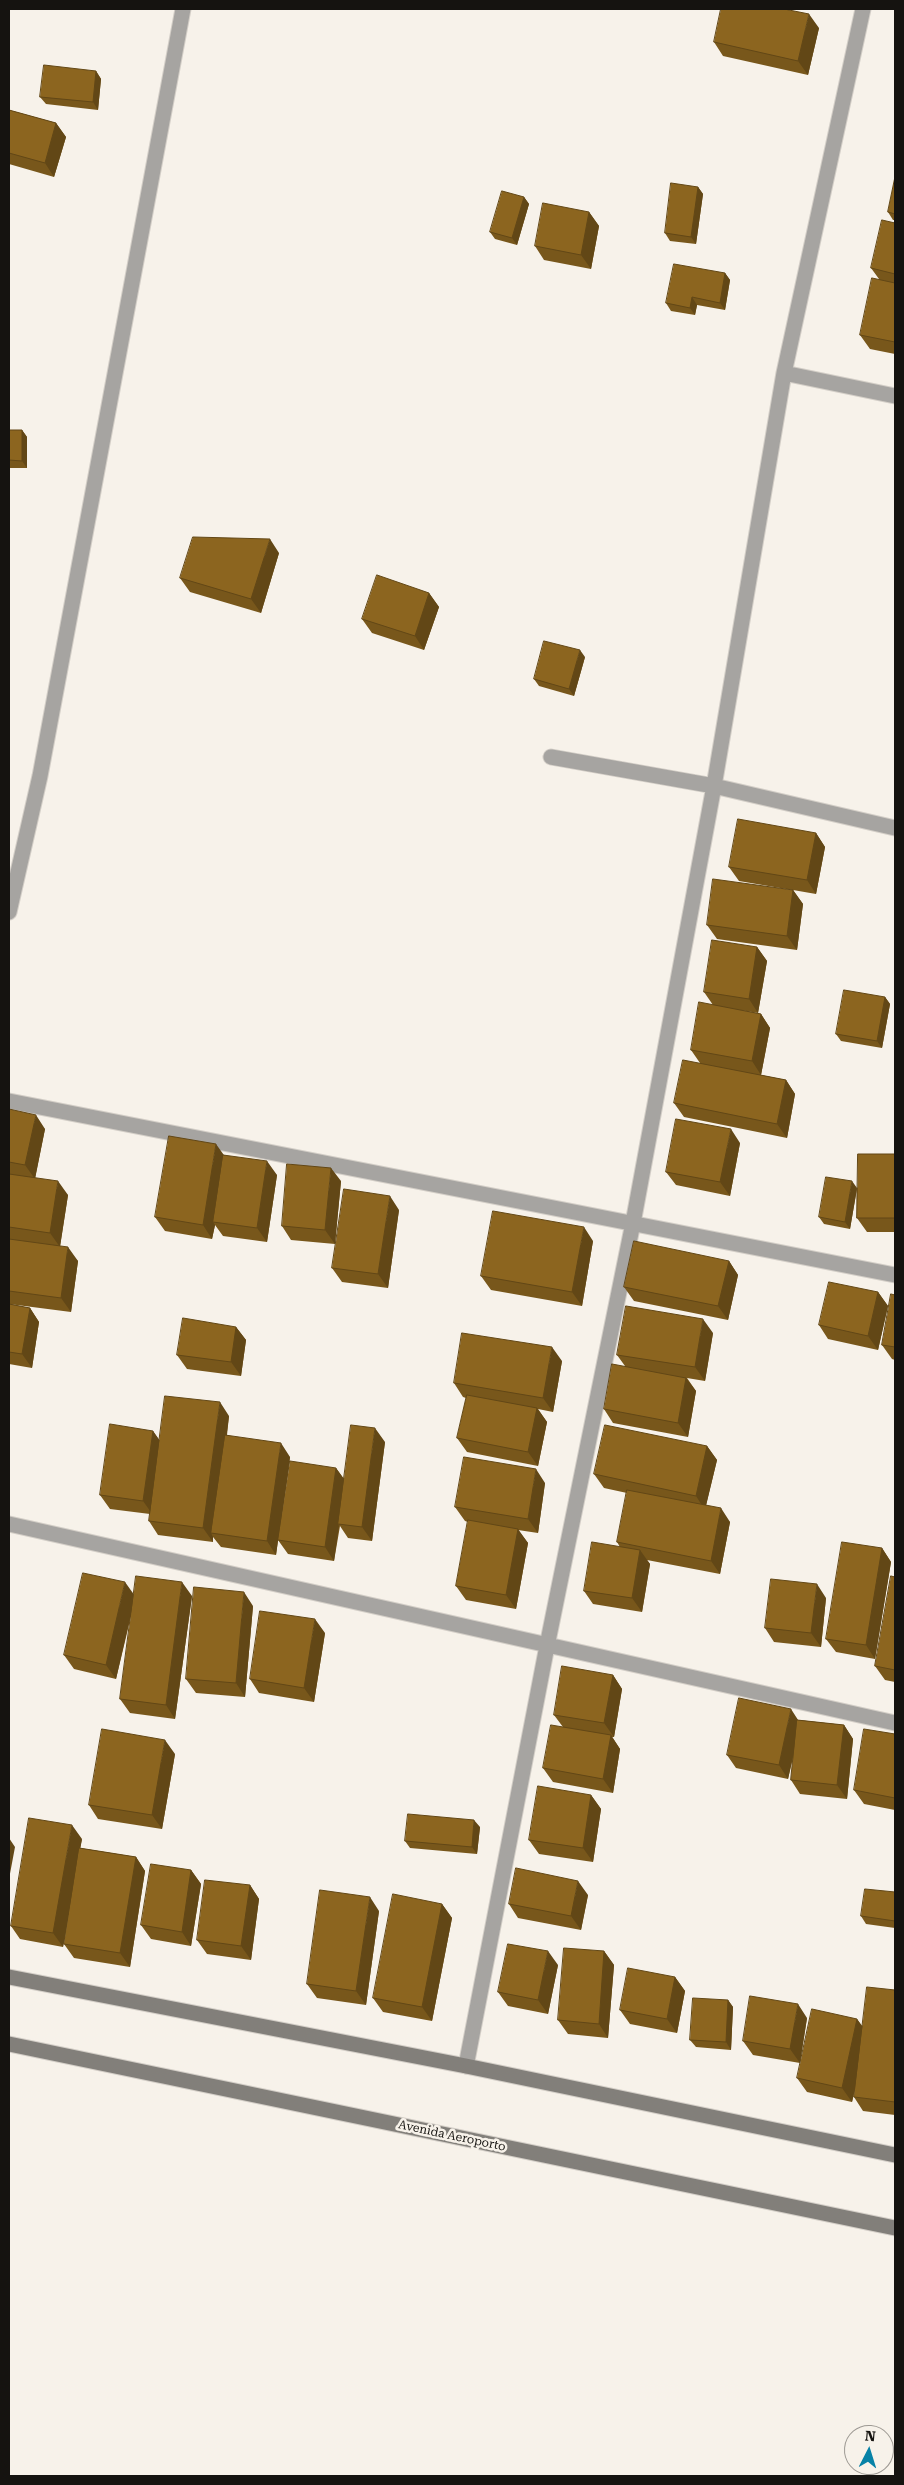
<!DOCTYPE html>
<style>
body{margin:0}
#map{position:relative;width:904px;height:2485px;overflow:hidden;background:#f7f2ea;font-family:"Roboto Serif",serif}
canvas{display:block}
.frame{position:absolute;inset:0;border:10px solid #151310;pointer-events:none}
.north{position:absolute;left:844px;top:2425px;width:50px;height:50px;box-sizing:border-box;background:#f7f2ea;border:1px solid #9d9993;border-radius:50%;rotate:5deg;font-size:14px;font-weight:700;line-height:20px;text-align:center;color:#151310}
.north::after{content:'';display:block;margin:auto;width:18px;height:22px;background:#0782a7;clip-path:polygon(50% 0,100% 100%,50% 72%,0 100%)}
</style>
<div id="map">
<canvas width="904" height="2485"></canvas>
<div class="frame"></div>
<div class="north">N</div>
</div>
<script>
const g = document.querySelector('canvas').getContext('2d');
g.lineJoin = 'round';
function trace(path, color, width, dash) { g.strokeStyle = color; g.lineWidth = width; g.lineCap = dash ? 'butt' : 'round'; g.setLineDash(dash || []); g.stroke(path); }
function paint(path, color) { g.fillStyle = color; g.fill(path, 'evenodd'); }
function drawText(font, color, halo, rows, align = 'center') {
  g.font = font + ' "Roboto Serif",serif'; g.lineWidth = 5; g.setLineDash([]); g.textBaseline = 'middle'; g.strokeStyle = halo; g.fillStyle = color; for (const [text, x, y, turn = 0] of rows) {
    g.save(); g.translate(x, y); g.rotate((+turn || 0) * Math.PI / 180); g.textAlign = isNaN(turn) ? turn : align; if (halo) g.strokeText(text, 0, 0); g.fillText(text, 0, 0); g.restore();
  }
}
const street = new Path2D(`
 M784 373 895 396
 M551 757 714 786 895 828
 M9 912 40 776 183 9
 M9 1101 895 1275
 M9 1524 895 1723
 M466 2066 547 1646 633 1223 714 786 784 373 863 9`);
const secondary = new Path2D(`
 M9 1977 466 2066 895 2155
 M9 2044 895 2228`);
const wall = new Path2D(`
 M819 28 808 75 723 56 714 42Z
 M96 71 101 79 98 110 46 104 40 97Z
 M9 110 56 123 66 137 54 177 9 164Z
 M895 178V220H893L888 212Z
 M698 187 703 194 696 244 670 241 665 233Z
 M524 197 529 204 517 245 495 239 490 232Z
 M589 212 599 226 591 269 544 260 535 246Z
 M895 223V354L870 349 860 335 879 279 871 268Z
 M725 273 730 280 725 310 697 305 695 315 671 311 666 303Z
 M9 430H22L27 437V468H9Z
 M279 553 261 613 190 592 180 578Z
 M429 593 439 607 424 650 372 633 362 619Z
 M585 657 574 696 539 686 534 679Z
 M816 833 825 847 816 894 793 890 803 904 797 950 717 939 707 925 792 890 739 881 729 867Z
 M757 947 767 961 758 1013 740 1010 761 1014 770 1028 761 1075 786 1080 795 1094 787 1138 684 1117 674 1103 700 1063 691 1050 713 1005 704 992Z
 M885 997 890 1004 882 1048 841 1041 836 1034Z
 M9 1109 45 1129 35 1178 68 1195 60 1246 78 1261 71 1312 9 1304Z
 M740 1143 730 1196 676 1185 666 1172Z
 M895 1154V1232H867L857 1218V1189L850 1229 824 1224 819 1217 857 1188Z
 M224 1155 277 1175 267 1242 223 1236 215 1225 212 1239 165 1231 155 1217Z
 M341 1181 335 1244 291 1240 282 1226Z
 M399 1210 388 1288 342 1282 332 1268Z
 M593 1241 582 1306 491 1290 481 1276Z
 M729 1261 738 1275 728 1320 634 1301 624 1287Z
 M878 1292 888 1306 878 1350 828 1339 819 1325Z
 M895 1295V1360L892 1359 882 1345Z
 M9 1304 30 1308 39 1322 32 1368 9 1364Z
 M236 1327 246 1340 241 1376 187 1369 177 1355Z
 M713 1333 705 1381 687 1378 696 1391 688 1437 613 1423 604 1409 625 1366 617 1355Z
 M562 1361 553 1412 538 1409 547 1422 538 1466 467 1452 457 1438 466 1398 463 1397 454 1383Z
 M229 1416 227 1435 290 1457 282 1518 336 1468 344 1479 385 1442 372 1541 348 1538 340 1526 334 1561 288 1554 278 1540 276 1555 221 1547 213 1537V1542L158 1535 149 1521 150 1514 110 1509 100 1495 153 1431 159 1440Z
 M707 1446 717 1460 706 1505 730 1522 720 1574 647 1560 650 1564 642 1612 593 1604 584 1591 620 1547 617 1542 627 1493 604 1488 594 1474Z
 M545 1483 538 1533 518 1530 528 1543 516 1609 466 1600 456 1586 468 1522 465 1521 455 1507Z
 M882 1548 891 1562 875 1659 836 1652 826 1639Z
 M895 1577V1682L885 1680 875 1666Z
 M134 1594 192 1596 175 1719 130 1713 120 1699 132 1612 116 1679 74 1669 64 1655Z
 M826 1598 821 1647 774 1642 765 1628Z
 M253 1606 245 1697 196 1693 186 1679Z
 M325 1633 314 1702 259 1693 250 1679Z
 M613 1675 622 1689 614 1737H612L620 1749 613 1793 553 1782 543 1768 563 1727 554 1715Z
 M799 1720 844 1725 853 1739 847 1799 800 1794 791 1780 793 1758 788 1779 736 1768 727 1755Z
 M895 1734V1810L864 1804 854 1790Z
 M175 1754 162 1829 98 1819 89 1805Z
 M591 1795 601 1809 593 1862 539 1854 529 1840Z
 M480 1827 477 1854 410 1848 405 1841Z
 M82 1839 80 1848 136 1857 145 1871 130 1967 74 1958 64 1944 72 1898 63 1947 20 1939 11 1926Z
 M191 1870 201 1884 191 1946 151 1939 141 1925Z
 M250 1885 259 1899 251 1960 207 1954 197 1940Z
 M895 1892V1928L866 1924 861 1916Z
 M588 1895 581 1930 518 1918 509 1904Z
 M442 1904 452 1918 432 2021 383 2012 373 1998Z
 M379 1911 366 2005 317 1998 307 1984Z
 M604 1951 614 1965 608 2038 568 2034 558 2020Z
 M558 1965 548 2014 508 2006 498 1992Z
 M675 1977 685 1991 677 2033 630 2024 620 2010Z
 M895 1990V2115L863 2111 854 2097 855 2089 852 2102 807 2092 797 2078 857 2019 862 2026Z
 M728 2000 733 2007 731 2050 696 2047 690 2040Z
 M807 2018 800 2063 753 2055 743 2041Z`);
const shadedWall = new Path2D(`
 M809 14 819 28 808 75 798 61Z
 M96 71 101 79 98 110 93 102Z
 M56 123 66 137 54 177 45 163Z
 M698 187 703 194 696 244 691 237Z
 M524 197 529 204 517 245 512 238Z
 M589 212 599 226 591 269 581 255Z
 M725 273 730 280 725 310 720 303Z
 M692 297 697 305 695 315 690 308Z
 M22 430 27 437V468L22 461Z
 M270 539 279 553 261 613 251 599Z
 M429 593 439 607 424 650 415 636Z
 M580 650 585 657 574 696 569 689Z
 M816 833 825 847 816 894 807 880Z
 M793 890 803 904 797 950 787 936Z
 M757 947 767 961 758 1013 749 999Z
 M885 997 890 1004 882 1048 877 1041Z
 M761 1014 770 1028 761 1075 752 1061Z
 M786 1080 795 1094 787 1138 777 1124Z
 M36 1115 45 1129 35 1179 25 1165Z
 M731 1129 740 1143 730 1196 720 1182Z
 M216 1144 226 1158 213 1222 215 1225 212 1239 203 1225Z
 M267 1161 277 1175 267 1242 257 1228Z
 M331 1168 341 1181 335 1244 325 1230Z
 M58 1181 68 1195 60 1247 50 1233Z
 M852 1181 857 1188 850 1229 845 1222Z
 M390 1196 399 1210 388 1288 378 1274Z
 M584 1227 593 1241 582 1306 572 1292Z
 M68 1247 78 1261 71 1312 61 1298Z
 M729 1261 738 1275 728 1320 718 1306Z
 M878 1292 888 1306 878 1350 868 1336Z
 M30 1308 39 1322 32 1368 22 1354Z
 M703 1319 713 1333 705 1381 695 1367Z
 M236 1327 246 1340 241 1376 231 1362Z
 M552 1347 562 1361 553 1412 543 1398Z
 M686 1378 696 1391 688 1437 678 1423Z
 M220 1402 229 1416 214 1534 211 1533 213 1537V1542L203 1528Z
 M537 1408 547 1422 538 1466 528 1452Z
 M375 1428 385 1442 372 1541 362 1527Z
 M153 1431 163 1445 153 1515 143 1501Z
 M281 1443 290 1457 276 1555 267 1541Z
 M707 1446 717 1460 705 1510 696 1496Z
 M336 1468 346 1482 338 1524 339 1526 334 1561 325 1547Z
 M536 1469 545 1483 538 1533 528 1519Z
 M721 1508 730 1522 720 1574 711 1561Z
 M518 1529 528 1543 516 1609 506 1595Z
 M882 1548 891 1562 875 1659 866 1645Z
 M640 1550 650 1564 642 1612 632 1598Z
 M125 1582 135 1596 116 1679 106 1665Z
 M182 1582 192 1596 175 1719 166 1705Z
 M817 1584 826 1598 821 1647 811 1633Z
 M244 1592 253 1606 245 1697 236 1683Z
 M315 1619 325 1633 314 1702 304 1688Z
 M613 1675 622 1689 614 1737 604 1723Z
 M791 1709 800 1723 788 1779 779 1765Z
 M844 1725 853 1739 847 1799 837 1785Z
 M611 1735 620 1749 613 1793 603 1779Z
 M165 1740 175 1754 162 1829 152 1815Z
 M591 1795 601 1809 593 1862 583 1848Z
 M474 1820 480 1827 477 1854 472 1847Z
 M72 1825 82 1839 63 1947 53 1933Z
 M9 1838 15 1847 9 1879Z
 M136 1857 145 1871 130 1967 120 1953Z
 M191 1870 201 1884 191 1946 182 1932Z
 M578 1881 588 1895 581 1930 571 1916Z
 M250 1885 259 1899 251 1960 241 1946Z
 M370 1897 379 1911 366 2005 356 1991Z
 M442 1904 452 1918 432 2021 422 2007Z
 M548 1951 558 1965 548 2014 538 2000Z
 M604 1951 614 1965 608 2038 599 2024Z
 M675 1977 685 1991 677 2033 667 2019Z
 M728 2000 733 2007 731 2050 726 2042Z
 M798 2004 807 2018 800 2063 790 2049Z
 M857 2019 867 2033 852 2102 842 2088Z`);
const building = new Path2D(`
 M721 9H784L809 14 798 61 714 42Z
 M44 65 96 71 93 102 40 97Z
 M9 110 56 123 45 163 9 153Z
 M895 177V214L888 212Z
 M671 183 698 187 691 237 665 233Z
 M502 191 524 197 512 238 490 232Z
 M543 203 589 212 581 255 535 246Z
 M882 220 895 223V274L871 268Z
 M674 264 725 273 720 303 692 297 690 308 666 303Z
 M872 278 895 283V342L860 335Z
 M9 430H22V461L9 460Z
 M193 537 270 539 251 599 180 578Z
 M377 575 429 593 415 636 362 619Z
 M544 641 580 650 569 689 534 679Z
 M738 819 816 833 807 880 729 867Z
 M713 879 793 890 787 936 707 925Z
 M712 940 757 947 749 999 704 992Z
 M844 990 885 997 877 1041 836 1034Z
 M699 1002 761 1014 752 1061 691 1050Z
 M683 1060 786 1080 777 1124 674 1103Z
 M9 1109 36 1115 25 1165 9 1162Z
 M676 1119 731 1129 720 1182 666 1172Z
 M169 1136 216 1144 203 1225 155 1217Z
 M858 1154H895V1218H857Z
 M223 1155 267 1161 257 1228 213 1222Z
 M287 1164 331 1168 325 1230 282 1226Z
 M9 1174 58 1181 50 1233 9 1227Z
 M826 1177 852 1181 845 1222 819 1217Z
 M344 1189 390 1196 378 1274 332 1268Z
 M493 1211 584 1227 572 1292 481 1276Z
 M9 1239 68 1247 61 1298 9 1291Z
 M634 1241 729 1261 718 1306 624 1287Z
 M829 1282 878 1292 868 1336 819 1325Z
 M891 1294 895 1295V1347L882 1345Z
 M9 1304 30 1308 22 1354 9 1352Z
 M626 1306 703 1319 695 1367 617 1355Z
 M183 1318 236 1327 231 1362 177 1355Z
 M462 1333 552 1347 543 1398 454 1383Z
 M612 1364 686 1378 678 1423 604 1409Z
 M467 1395 537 1408 528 1452 457 1438Z
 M165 1396 220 1402 203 1528 149 1521Z
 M110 1424 153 1431 143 1501 100 1495Z
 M351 1425 375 1428 362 1527 338 1524Z
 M605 1425 707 1446 696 1496 594 1474Z
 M225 1435 281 1443 267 1541 211 1533Z
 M464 1457 536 1469 528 1519 455 1507Z
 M290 1461 336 1468 325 1547 278 1540Z
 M627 1490 721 1508 711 1561 617 1542Z
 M468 1520 518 1529 506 1595 456 1586Z
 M592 1542 640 1550 632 1598 584 1591Z
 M842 1542 882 1548 866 1645 826 1639Z
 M83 1573 125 1582 106 1665 64 1655Z
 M136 1576 182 1582 166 1705 120 1699Z
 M891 1576 895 1577V1670L875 1666Z
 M771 1579 817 1584 811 1633 765 1628Z
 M194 1587 244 1592 236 1683 186 1679Z
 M260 1611 315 1619 304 1688 250 1679Z
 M562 1666 613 1675 604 1723 554 1715Z
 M739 1698 791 1709 779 1765 727 1755Z
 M797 1720 844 1725 837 1785 791 1780Z
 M551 1725 611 1735 603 1779 543 1768Z
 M102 1729 165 1740 152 1815 89 1805Z
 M864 1729 895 1734V1798L854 1790Z
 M538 1786 591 1795 583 1848 529 1840Z
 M408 1814 474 1820 472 1847 405 1841Z
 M29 1818 72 1825 53 1933 11 1926Z
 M79 1848 136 1857 120 1953 64 1944Z
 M151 1864 191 1870 182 1932 141 1925Z
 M516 1868 578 1881 571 1916 509 1904Z
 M205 1880 250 1885 241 1946 197 1940Z
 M865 1889 895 1892V1921L861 1916Z
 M320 1890 370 1897 356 1991 307 1984Z
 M393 1894 442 1904 422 2007 373 1998Z
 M508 1944 548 1951 538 2000 498 1992Z
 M564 1948 604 1951 599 2024 558 2020Z
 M628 1968 675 1977 667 2019 620 2010Z
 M867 1987 895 1990V2102L854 2097Z
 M750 1996 798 2004 790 2049 743 2041Z
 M693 1998 728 2000 726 2042 690 2040Z
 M812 2009 857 2019 842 2088 797 2078Z`);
const streetNames = [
 ["Avenida Aeroporto",452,2136,12]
];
trace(street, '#d3cec7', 17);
trace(secondary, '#d3cec7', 17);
trace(street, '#a6a4a1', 15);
trace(secondary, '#827f7a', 15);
paint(wall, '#78571b');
paint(shadedWall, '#624716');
paint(building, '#8c651f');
trace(building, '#624716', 1);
drawText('12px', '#151310', '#f7f2ea', streetNames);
</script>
